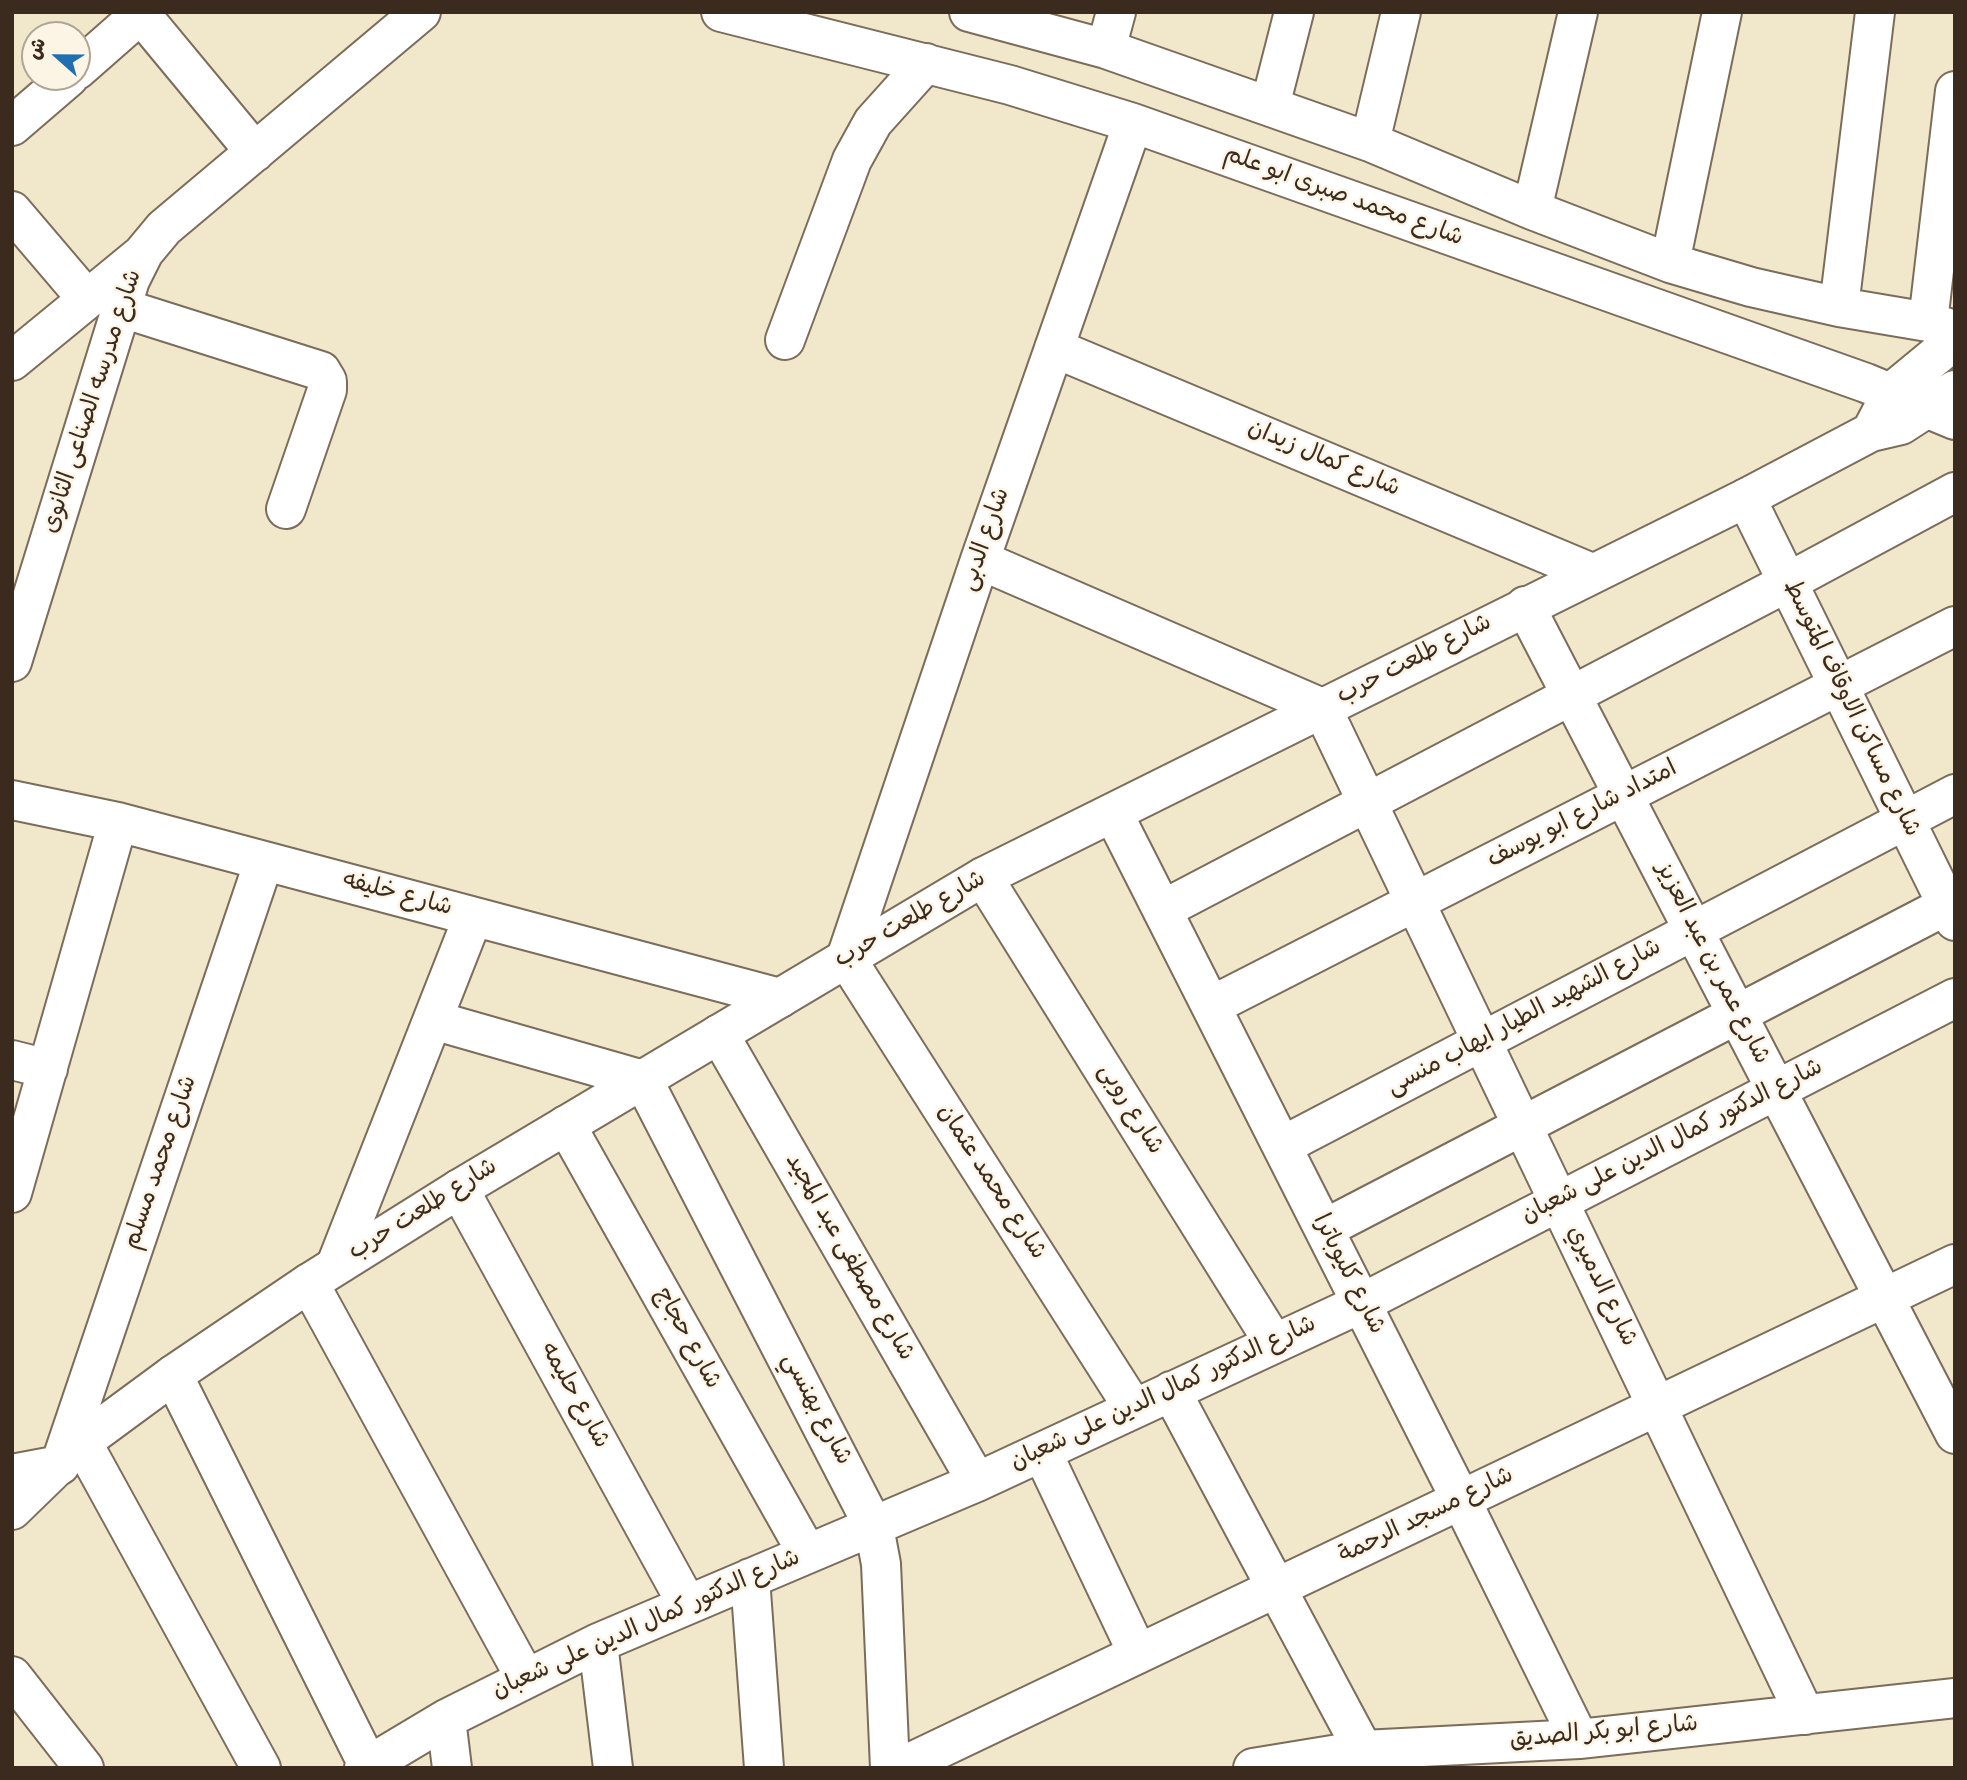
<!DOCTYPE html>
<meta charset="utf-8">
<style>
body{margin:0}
#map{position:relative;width:1967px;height:1780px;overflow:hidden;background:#f1e7cb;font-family:"Indie Flower","Playpen Sans Arabic",sans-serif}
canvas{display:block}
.frame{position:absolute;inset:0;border:14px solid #3b2a1e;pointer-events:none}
.north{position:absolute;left:21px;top:21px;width:70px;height:70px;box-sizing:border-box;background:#fcf5e5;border:2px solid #afa495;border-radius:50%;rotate:291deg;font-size:19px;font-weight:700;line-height:28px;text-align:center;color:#3b2a1e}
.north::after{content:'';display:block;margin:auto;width:24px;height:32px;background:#1f6fb2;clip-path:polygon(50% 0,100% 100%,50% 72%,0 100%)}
</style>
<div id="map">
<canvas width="1967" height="1780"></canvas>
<div class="frame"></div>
<div class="north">ش</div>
</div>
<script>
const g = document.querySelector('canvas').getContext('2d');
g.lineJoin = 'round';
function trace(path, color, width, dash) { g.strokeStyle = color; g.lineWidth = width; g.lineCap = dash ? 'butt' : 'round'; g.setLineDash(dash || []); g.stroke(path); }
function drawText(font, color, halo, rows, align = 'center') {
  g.font = font + ' "Indie Flower","Playpen Sans Arabic",sans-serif'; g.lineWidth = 5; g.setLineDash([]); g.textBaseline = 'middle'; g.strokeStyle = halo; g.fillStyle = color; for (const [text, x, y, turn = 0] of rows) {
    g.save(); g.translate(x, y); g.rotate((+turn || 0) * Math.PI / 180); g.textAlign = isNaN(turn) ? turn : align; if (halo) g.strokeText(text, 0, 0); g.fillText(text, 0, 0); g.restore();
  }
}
const minor = new Path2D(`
 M139 12 255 152
 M721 12 1010 85 1133 123 1866 383 1955 420
 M969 12 1106 49 1370 142 1532 210 1670 263 1751 287 1839 307 1928 322 1955 330
 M1106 49 1116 12
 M77 70 143 12
 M1270 106 1294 12
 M1133 123 980 560 846 958 1134 1409
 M12 126 69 77
 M1370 142 1401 12
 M1532 210 1578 12
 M12 211 87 299
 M1670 263 1722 12
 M1839 307 1875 12
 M122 308 321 371 327 381V390L286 509
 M1928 322 1955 91
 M785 340 852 160 873 122 926 63
 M1054 348 1592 573
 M12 361 140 256
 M1746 498 1955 921
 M980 560 1322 708 1805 1715
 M1525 606 1955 1434
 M12 662 130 280 144 252 164 228 421 12
 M12 800 118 822 780 998
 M1113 813 1461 1500 1579 1739
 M983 877 1274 1343
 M1162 910 1788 582 1955 492
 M1211 1006 1955 626
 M433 1020 643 1080 874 1527 881 1564 890 1768
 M719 1034 977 1482
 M12 1060 48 1069
 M566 1125 807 1553
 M1282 1146 1955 794
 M459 1189 687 1604
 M12 1193 118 822
 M1324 1229 1955 901
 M336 1265 473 917
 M309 1283 526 1679
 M173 1375 368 1765
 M1171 1391 1363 1750
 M82 1442 261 1768
 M1042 1452 1138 1654
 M12 1474 60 1465 264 861
 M750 1578 764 1768
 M598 1643 613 1768
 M12 1676 84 1768
 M446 1719 452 1768
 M364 1768 446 1719 598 1643 977 1482 1362 1303 1955 998
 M899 1768 1955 1264
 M1253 1768 1363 1750 1579 1739 1955 1698`);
const major = new Path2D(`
 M1871 432 1892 392 1955 340
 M12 1510 82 1442 173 1375 309 1283 459 1189 983 877 1746 498 1871 432 1901 425 1955 390`);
const streetNames = [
 ["شارع محمد صبرى ابو علم",1343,198,20],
 ["شارع مدرسه الصناعى الثانوى",94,402,-72],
 ["شارع كمال زيدان",1323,460,23],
 ["شارع الدبى",987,540,-71],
 ["شارع طلعت حرب",1415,661,-27],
 ["شارع مساكن الاوقاف المتوسط",1850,709,64],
 ["امتداد شارع ابو يوسف",1583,816,-27],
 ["شارع خليفه",397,896,15],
 ["شارع طلعت حرب",911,921,-30],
 ["شارع عمر بن عبد العزيز",1711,964,63],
 ["شارع الشهيد الطيار ايهاب منسى",1525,1019,-28],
 ["شارع روبى",1129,1110,58],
 ["شارع الدكتور كمال الدين على شعبان",1673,1143,-27],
 ["شارع محمد مسلم",162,1163,-71],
 ["شارع محمد عثمان",990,1183,57],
 ["شارع طلعت حرب",424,1211,-32],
 ["شارع مصطفى عبد المجيد",848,1258,60],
 ["شارع كليوباترا",1347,1275,63],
 ["شارع الدميري",1600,1287,64],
 ["شارع حجاج",686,1339,61],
 ["شارع الدكتور كمال الدين على شعبان",1164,1395,-25],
 ["شارع حليمه",573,1396,61],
 ["شارع بهنسي",815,1410,62],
 ["شارع مسجد الرحمة",1427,1517,-26],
 ["شارع الدكتور كمال الدين على شعبان",647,1626,-24],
 ["شارع ابو بكر الصديق",1604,1734,-5]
];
trace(minor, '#7b6c5b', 42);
trace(major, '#7b6c5b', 42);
trace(minor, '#fff', 38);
trace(major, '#fff', 38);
drawText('24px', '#3b2a1e', '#fcf5e5', streetNames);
</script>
